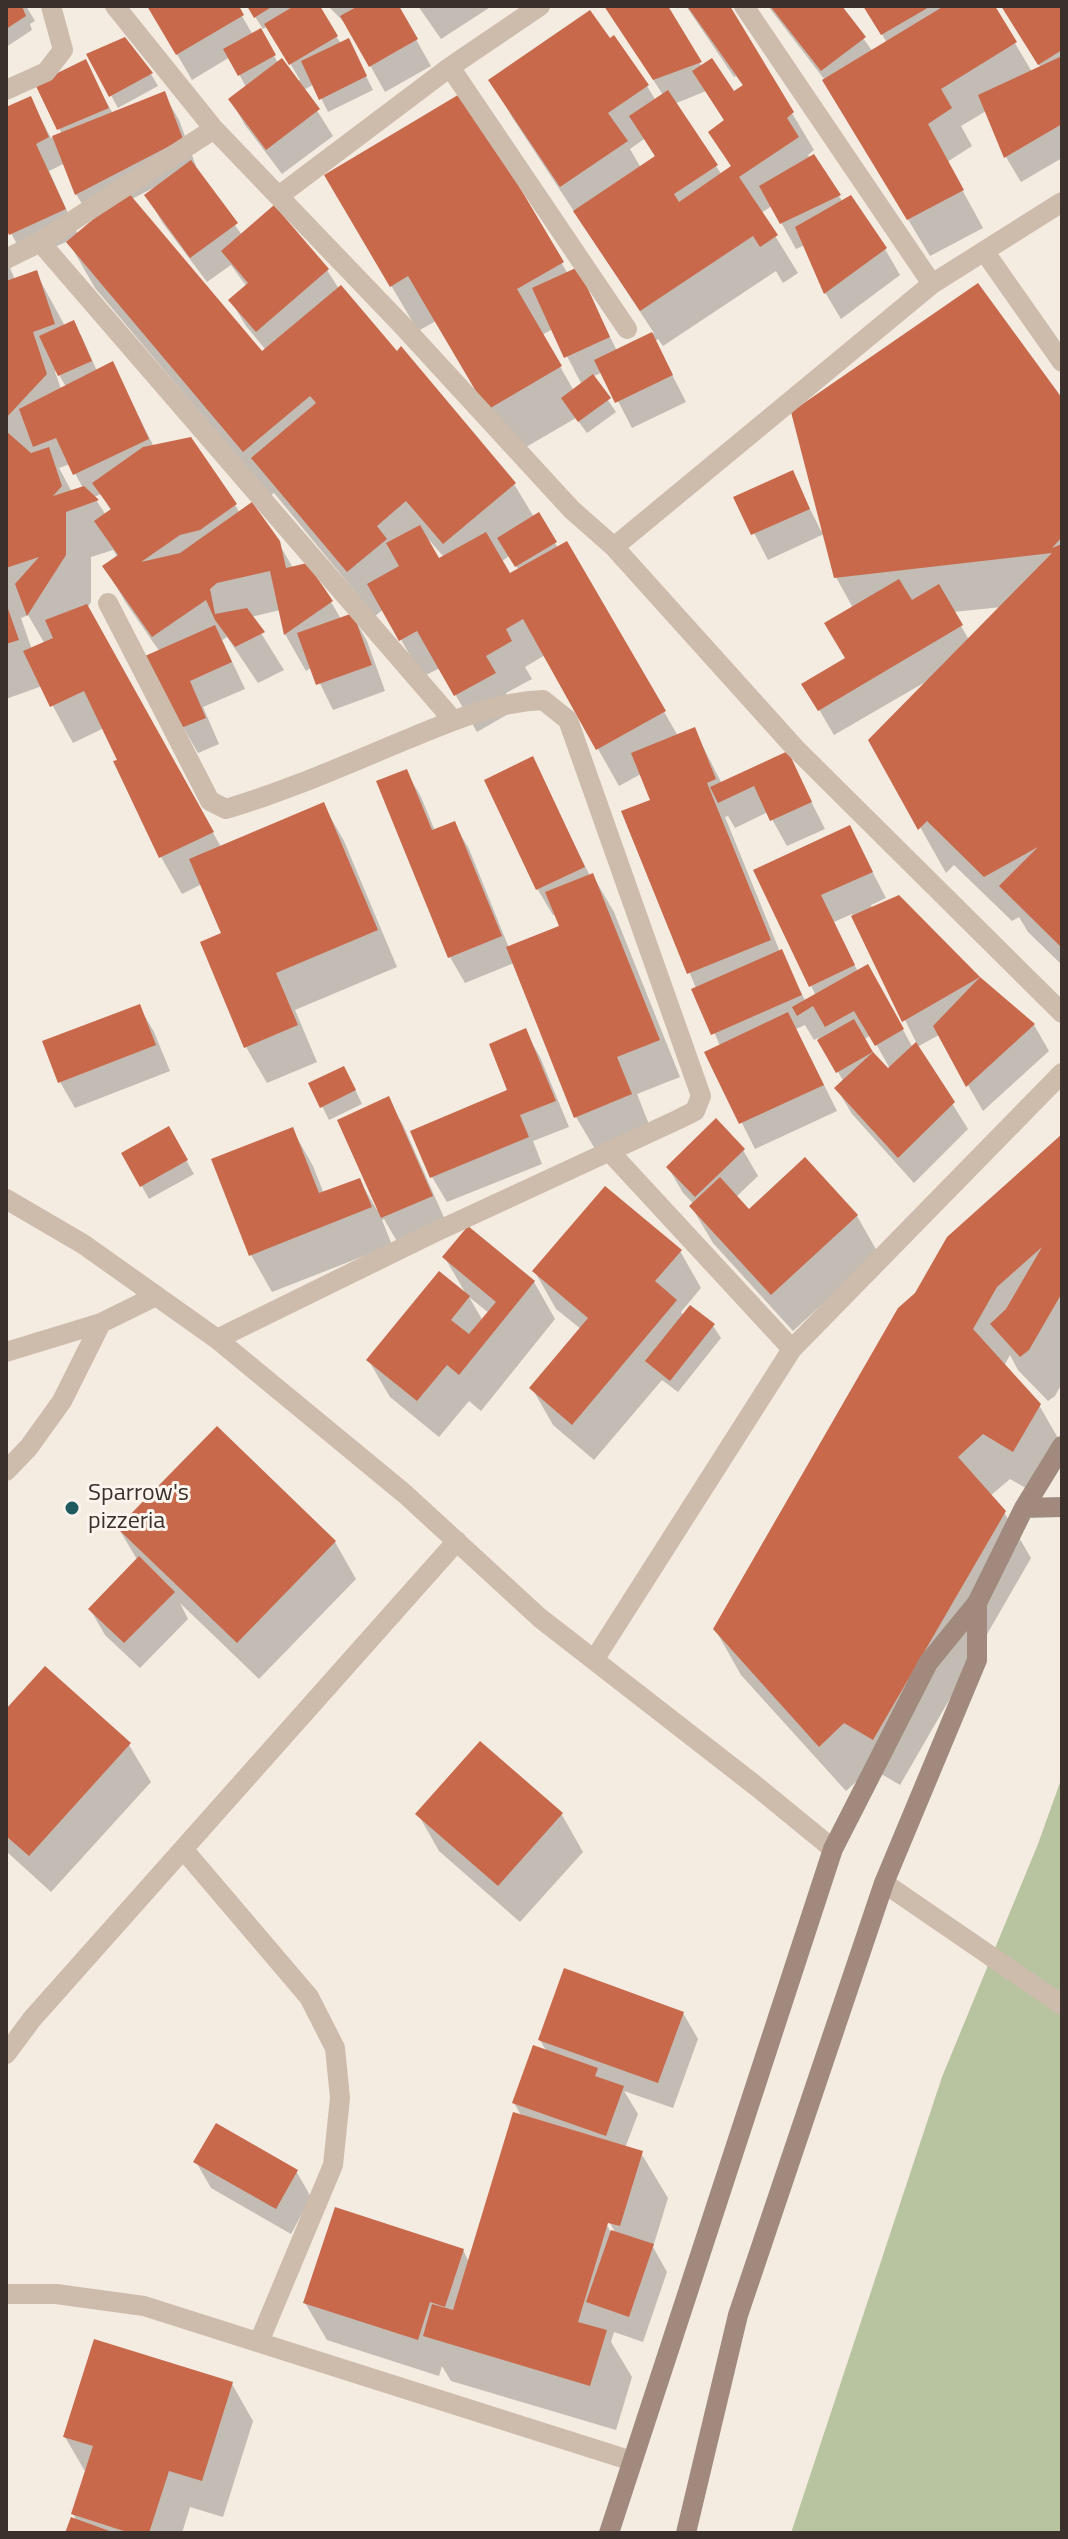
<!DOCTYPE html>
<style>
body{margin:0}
#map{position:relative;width:1068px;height:2539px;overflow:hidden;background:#f4ebe1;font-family:"Titillium Web",sans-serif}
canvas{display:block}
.frame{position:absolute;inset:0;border:8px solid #3b302b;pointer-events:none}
</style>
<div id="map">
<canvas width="1068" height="2539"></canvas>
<div class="frame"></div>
</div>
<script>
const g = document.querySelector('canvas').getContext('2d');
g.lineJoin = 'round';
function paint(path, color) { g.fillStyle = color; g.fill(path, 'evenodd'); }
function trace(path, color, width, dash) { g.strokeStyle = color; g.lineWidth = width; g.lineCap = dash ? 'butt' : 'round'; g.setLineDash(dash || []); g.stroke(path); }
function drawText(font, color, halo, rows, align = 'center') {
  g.font = font + ' "Titillium Web",sans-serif'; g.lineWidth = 6; g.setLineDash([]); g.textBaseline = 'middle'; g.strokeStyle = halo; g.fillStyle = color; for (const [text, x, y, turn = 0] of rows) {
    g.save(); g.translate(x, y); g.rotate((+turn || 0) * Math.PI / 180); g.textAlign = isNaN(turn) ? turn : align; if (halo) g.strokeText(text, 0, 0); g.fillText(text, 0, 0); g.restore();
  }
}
const green = new Path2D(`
 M1062 1777V2533H791L942 2077 1038 1844Z`);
const shadow = new Path2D(`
 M6 6H26L35 21 30 24 32 30 6 47Z
 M149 6H236L253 35 260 31 278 63 297 82 300 80 268 26 263 29 248 6H318L341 44 355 54 373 90 328 112 314 84 304 90 333 136 282 174 245 125 230 99 246 87 230 57 192 80Z
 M328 6H397L431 66 385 92 348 26Z
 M418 6H492L441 39Z
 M606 6H666L702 67 733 93 744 87 736 76 734 77 686 6H728L814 150 808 155 810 159 813 157 843 202 885 249 900 275 841 319 826 294 805 245 796 249 772 206 761 213 798 273 783 283 776 271 663 346 658 339 655 341 686 402 632 428 603 372 592 377 616 412 587 433 576 418 514 454 436 321 418 331 353 221 462 95 568 274 577 270 617 351 654 333 512 117 491 80 647 86 656 101 663 95ZM706 91 725 122 711 132 732 168 722 175 674 104ZM644 139 656 158 641 168 630 149ZM553 329 582 385 574 391 542 335Z
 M768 6H840L873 52 887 43 866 6H942L944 8 948 6H993L1032 72 1041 68 1002 6H1062V158L1021 182 1006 157 986 111 961 126 972 146 947 162 983 228 930 256 824 79Z
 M89 55 151 74 158 86 118 108Z
 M85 62 113 114 164 94 179 120 196 166 193 167 242 235 327 270 339 289 514 484 534 517 538 515 558 548 567 543 678 736 694 729 722 784 787 754 825 829 787 846 768 812 735 828 728 816 725 817 780 952 806 1002 816 996 756 871 849 827 886 898 871 905 872 909 898 897 979 979 1034 1025 1049 1051 983 1111 939 1035 917 1047 968 1129 914 1183 852 1114 837 1089 844 1082 818 1038 814 1040 805 1025 796 1029 837 1111 755 1149 707 1053 720 1046 623 812 652 801 641 774 619 786 545 655 525 667 532 679 506 693 515 710 477 732 440 668 422 677 384 609 375 616 274 493 270 496 95 288 68 241 26 260 6 224V109L30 98 51 138 62 134 37 85ZM65 163 76 194 93 222 78 235 49 171ZM153 188 155 190 147 196 162 222 207 282 231 265 247 287 231 301 246 326 266 350 262 354 132 199ZM429 540 444 557 438 560 428 541ZM509 556 519 570 509 576 501 562ZM852 914 917 1044 913 1048 868 967 858 972 834 922ZM871 1035 893 1074 873 1056 863 1040Z
 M6 258 15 280 36 273 65 326 81 335 97 371 112 363 154 447 235 505 240 513 278 542 293 568 331 602 341 619 352 615 367 641 385 691 333 710 312 667 306 671 285 634 280 610 251 617 284 670 258 683 227 637 222 640 245 689 203 707 219 744 198 753 183 727 160 652 126 603 105 567 118 558 113 550 91 557V602L87 608 221 847 323 804 344 841 397 967 295 1010 317 1062 267 1083 246 1047 224 934 202 884 182 894 161 857 116 762 120 761 104 728 73 743 42 686 6 699ZM57 371 66 387 61 389 55 372ZM70 464 83 488 72 492 59 468ZM101 494 111 511 106 515 94 497ZM28 615 45 644 32 650 21 618Z
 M1062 401V965L1028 932 1019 917 1012 921 954 865 946 873 871 740 927 681 834 735 804 684 847 659 853 608 836 577 824 534 768 560 736 498 792 473 821 531ZM1002 607 969 640 953 612Z
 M532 759 590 876H593L614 912 680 1077 637 1094 652 1132 598 1154 576 1117 514 963 465 983 450 957 379 782 406 771 421 797 435 831 454 823 469 849 509 948 561 928 556 914 553 915 538 890 486 781Z
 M139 1006 154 1032 170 1071 75 1108 60 1082Z
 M525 1031 540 1057 569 1127 533 1141 542 1164 447 1202 432 1177 510 1091Z
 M351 1081 362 1104 329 1120 311 1084Z
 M388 1099 403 1125 446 1222 398 1243 384 1219 382 1220 392 1245 272 1292 251 1255 214 1160 292 1129 313 1166 324 1194 359 1180 377 1210 379 1209Z
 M168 1129 194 1174 149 1199 124 1154Z
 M1062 1137V1383L1055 1396 1048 1401 1018 1370 1010 1355 1004 1366 1039 1405 1062 1445 1040 1496 1010 1479 990 1496 1004 1512 1031 1558 900 1785 871 1768 846 1791 741 1675 715 1629Z
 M743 1150 758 1176 736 1197 749 1212 805 1160 857 1216 878 1253 793 1331 713 1243 691 1206 694 1204 683 1193 668 1167Z
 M680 1251 701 1288 681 1312 684 1316 713 1326 721 1338 678 1392 662 1380 594 1460 553 1425 532 1388 581 1329 556 1309 535 1272Z
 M445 1258 534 1282 555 1319 481 1411 469 1401 439 1437 390 1397 369 1361 466 1294ZM469 1297 489 1313 483 1321Z
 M119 1529 335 1542 356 1579 259 1679 180 1603 188 1619 140 1668 105 1635 90 1609 138 1561Z
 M6 1712 129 1745 151 1782 51 1892 6 1851Z
 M418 1814 562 1815 583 1852 520 1922 439 1851Z
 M683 2013 698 2039 673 2108 624 2091 638 2114 625 2148 641 2153 668 2198 653 2247 667 2272 643 2342 614 2332 611 2342 632 2377 616 2430 451 2381 442 2366 439 2376 327 2340 305 2303 463 2250 469 2262 522 2117 514 2103 547 2052 540 2040ZM605 2214 615 2232H611L601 2216Z
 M196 2162 296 2171 311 2197 291 2234 211 2188Z
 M232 2384 253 2421 223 2517 190 2507 182 2533H67L77 2521 73 2514 86 2473 65 2437Z`);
const building = new Path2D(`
 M6 6H22L26 16 6 29Z
 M147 6H239L244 15 176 55Z
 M247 6H273L254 18Z
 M294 6H320L338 36 289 65 264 24Z
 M358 6H399L418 39 369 67 340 16Z
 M604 6H668L702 62 653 80Z
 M687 6H730L794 112 787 118 799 137 739 177 778 235 760 247 753 236 640 311 573 211 655 156 629 116 668 90 718 165 674 194 679 202 731 166 708 132 724 120 692 71 712 58 734 91 743 85Z
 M770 6H842L866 37 821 71Z
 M863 6H931L881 35Z
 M944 6H995L1017 42 941 89 952 108 928 124 964 190 907 220 822 80Z
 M1001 6H1062V50L1038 65Z
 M590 10 610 38 614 35 649 85 608 113 628 141 560 187 488 80Z
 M261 28 276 55 238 76 223 49Z
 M125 37 153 73 109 97 86 54Z
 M349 38 367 76 319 100 301 61Z
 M1062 56V124L1004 158 978 95Z
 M282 58 320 109 266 150 228 99Z
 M86 59 109 108 57 130 35 84Z
 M165 91 183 139 75 195 52 136Z
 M463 92 564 262 517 289 562 366 487 410 408 276 390 287 324 175Z
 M31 96 49 137 36 144 66 209 9 235 6 228V107Z
 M814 154 841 195 780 224 759 186Z
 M191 160 238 223 190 258 144 195Z
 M127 191 262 351 341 285 397 351 401 346 516 483 443 544 406 501 377 526 387 539 347 572 251 458 316 403 310 396 243 452 66 242Z
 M851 195 887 248 824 294 795 227Z
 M274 205 329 269 256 332 228 300 248 283 221 251Z
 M578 267 610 337 564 358 532 288Z
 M37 270 55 324 33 332 47 374 6 418V281Z
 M978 283 1062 398V537L1052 548 1062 544V948L999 886 1038 847 984 877 927 821 918 830 868 740 1052 553 834 578 791 412Z
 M74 320 92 361 58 376 39 336Z
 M652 332 673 375 615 403 594 360Z
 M113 361 149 439 73 475 56 438 33 447 19 409Z
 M593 374 611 398 578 422 561 398Z
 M6 431 31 453 49 447 62 486 53 496 84 486 99 500 66 512V555L27 616 15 584 39 557 6 568Z
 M191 437 237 504 200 530 180 535 141 562 180 553 252 502 280 541 286 568 307 563 333 601 284 635 270 571 217 583 210 589 215 614 247 608 265 632 235 647 215 620 206 600 152 637 102 566 118 555 94 521 111 509 92 483 143 447Z
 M793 470 810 509 751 535 733 497Z
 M539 512 557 542 515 567 497 538Z
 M420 525 439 558 486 532 510 573 567 541 666 711 596 750 523 619 506 629 512 641 486 656 496 673 454 696 417 631 399 641 367 584 399 566 386 543Z
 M899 579 912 600 939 584 963 625 818 711 801 684 845 658 824 623Z
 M6 603 19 640 6 644Z
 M87 604 214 832 159 858 113 761 117 760 84 691 50 707 23 651 53 638 45 620Z
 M353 613 372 665 316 685 297 633Z
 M215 625 232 662 190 681 206 718 181 728 145 656Z
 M695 727 716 779 707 783 771 940 687 974 621 811 650 800 631 753Z
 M788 751 812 802 770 821 754 786 718 803 710 787Z
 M533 756 585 867 536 890 484 780Z
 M407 769 432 830 455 821 502 936 448 958 376 781Z
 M324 802 378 930 276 973 298 1025 244 1048 200 942 221 933 189 859Z
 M850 825 873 872 821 895 855 965 809 987 753 870Z
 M593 873 660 1040 617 1057 632 1094 574 1118 506 947 559 926 545 892Z
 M899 895 980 977 902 1022 851 916Z
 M782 949 802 995 711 1035 691 989Z
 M868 964 904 1029 875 1046 854 1011 825 1027 813 1006 797 1016 792 1007Z
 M980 977 1035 1024 966 1087 933 1026Z
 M140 1004 156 1045 58 1083 42 1041Z
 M788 1012 824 1085 739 1124 704 1052Z
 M854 1019 873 1052 836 1073 817 1040Z
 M526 1028 556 1101 520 1115 529 1137 430 1178 410 1131 507 1090 489 1044Z
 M916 1042 955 1102 898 1158 834 1088 873 1052 888 1068Z
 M344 1066 356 1090 320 1108 308 1083Z
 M389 1096 433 1196 381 1218 337 1120Z
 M716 1118 745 1149 695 1197 666 1167Z
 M169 1126 188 1160 140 1187 121 1153Z
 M293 1127 319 1193 360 1178 372 1207 249 1256 211 1159Z
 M1062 1134V1293L1029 1350 1020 1357 990 1324 1006 1309 1042 1247 997 1287 973 1329 1041 1404 1013 1452 983 1434 958 1457 1006 1511 873 1740 844 1723 819 1747 713 1629 898 1308 915 1293 947 1237Z
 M805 1157 858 1215 771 1295 689 1206 720 1177 749 1209Z
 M605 1186 682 1250 655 1281 677 1300 572 1425 529 1388 588 1318 532 1271Z
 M468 1226 535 1281 459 1375 447 1365 417 1401 366 1360 439 1271 470 1296 451 1320 469 1334 496 1302 442 1257Z
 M690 1305 715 1324 670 1381 645 1361Z
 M217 1426 336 1541 237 1643 117 1528Z
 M139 1556 175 1592 124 1643 88 1609Z
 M45 1666 131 1743 29 1856 6 1836V1709Z
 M480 1741 563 1813 498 1886 415 1814Z
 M564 1968 684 2012 658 2083 538 2040Z
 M533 2045 598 2068 595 2076 624 2086 606 2136 512 2103Z
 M513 2112 643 2151 620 2226 608 2223 578 2322 607 2330 590 2386 423 2336 432 2304 453 2310Z
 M216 2123 298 2170 276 2209 193 2162Z
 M335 2207 464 2249 445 2307 430 2302 418 2340 303 2303Z
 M611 2230 654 2244 629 2317 586 2302Z
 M94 2339 233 2382 202 2481 169 2471 149 2533H130L71 2514 93 2446 63 2437Z
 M71 2517 115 2533H65Z`);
const street = new Path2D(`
 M115 6 214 129 401 324 572 510 614 547 795 748 1062 1013
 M744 6 932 284
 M450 67 627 329
 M6 90 46 72 63 50 51 6
 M280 195 450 67 540 6
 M40 242 453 720
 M984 251 1062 362
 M6 259 40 242 214 129
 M614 547 932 284 1062 202
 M108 603 210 801 226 809C287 791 345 765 403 741 449 722 494 702 543 700L568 720 701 1096 695 1111 677 1120 431 1234 217 1339
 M6 1199 83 1244 217 1339 405 1494 540 1618 756 1786 833 1849
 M792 1349 1062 1073
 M6 1352 101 1323 156 1296
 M6 1471 29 1447 62 1401 101 1323
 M594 1660 792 1349 609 1151
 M183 1849 309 1997 335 2048 340 2098 333 2165 259 2342
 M884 1883 1062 2005
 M6 2054 32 2019 457 1541
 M6 2294H56L144 2306 632 2461`);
const secondary = new Path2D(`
 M1024 1508 1062 1507
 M609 2533 833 1849 928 1663 977 1603 1024 1508 1062 1446
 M686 2533 738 2315 884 1883 977 1660V1603`);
const markers = [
 [72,1508,8,"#1f5a5e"]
];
const poiNames = [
 ["Sparrow's",88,1494],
 ["pizzeria",88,1522]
];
paint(green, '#b8c4a0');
paint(shadow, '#0003');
paint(building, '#c8694b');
trace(street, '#cdbbac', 20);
trace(secondary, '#a18a7d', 20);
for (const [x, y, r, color] of markers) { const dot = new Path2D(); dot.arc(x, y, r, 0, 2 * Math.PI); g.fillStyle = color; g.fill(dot); trace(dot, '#fbf5ee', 3); }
drawText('24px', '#3b302b', '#fbf5ee', poiNames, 'left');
</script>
